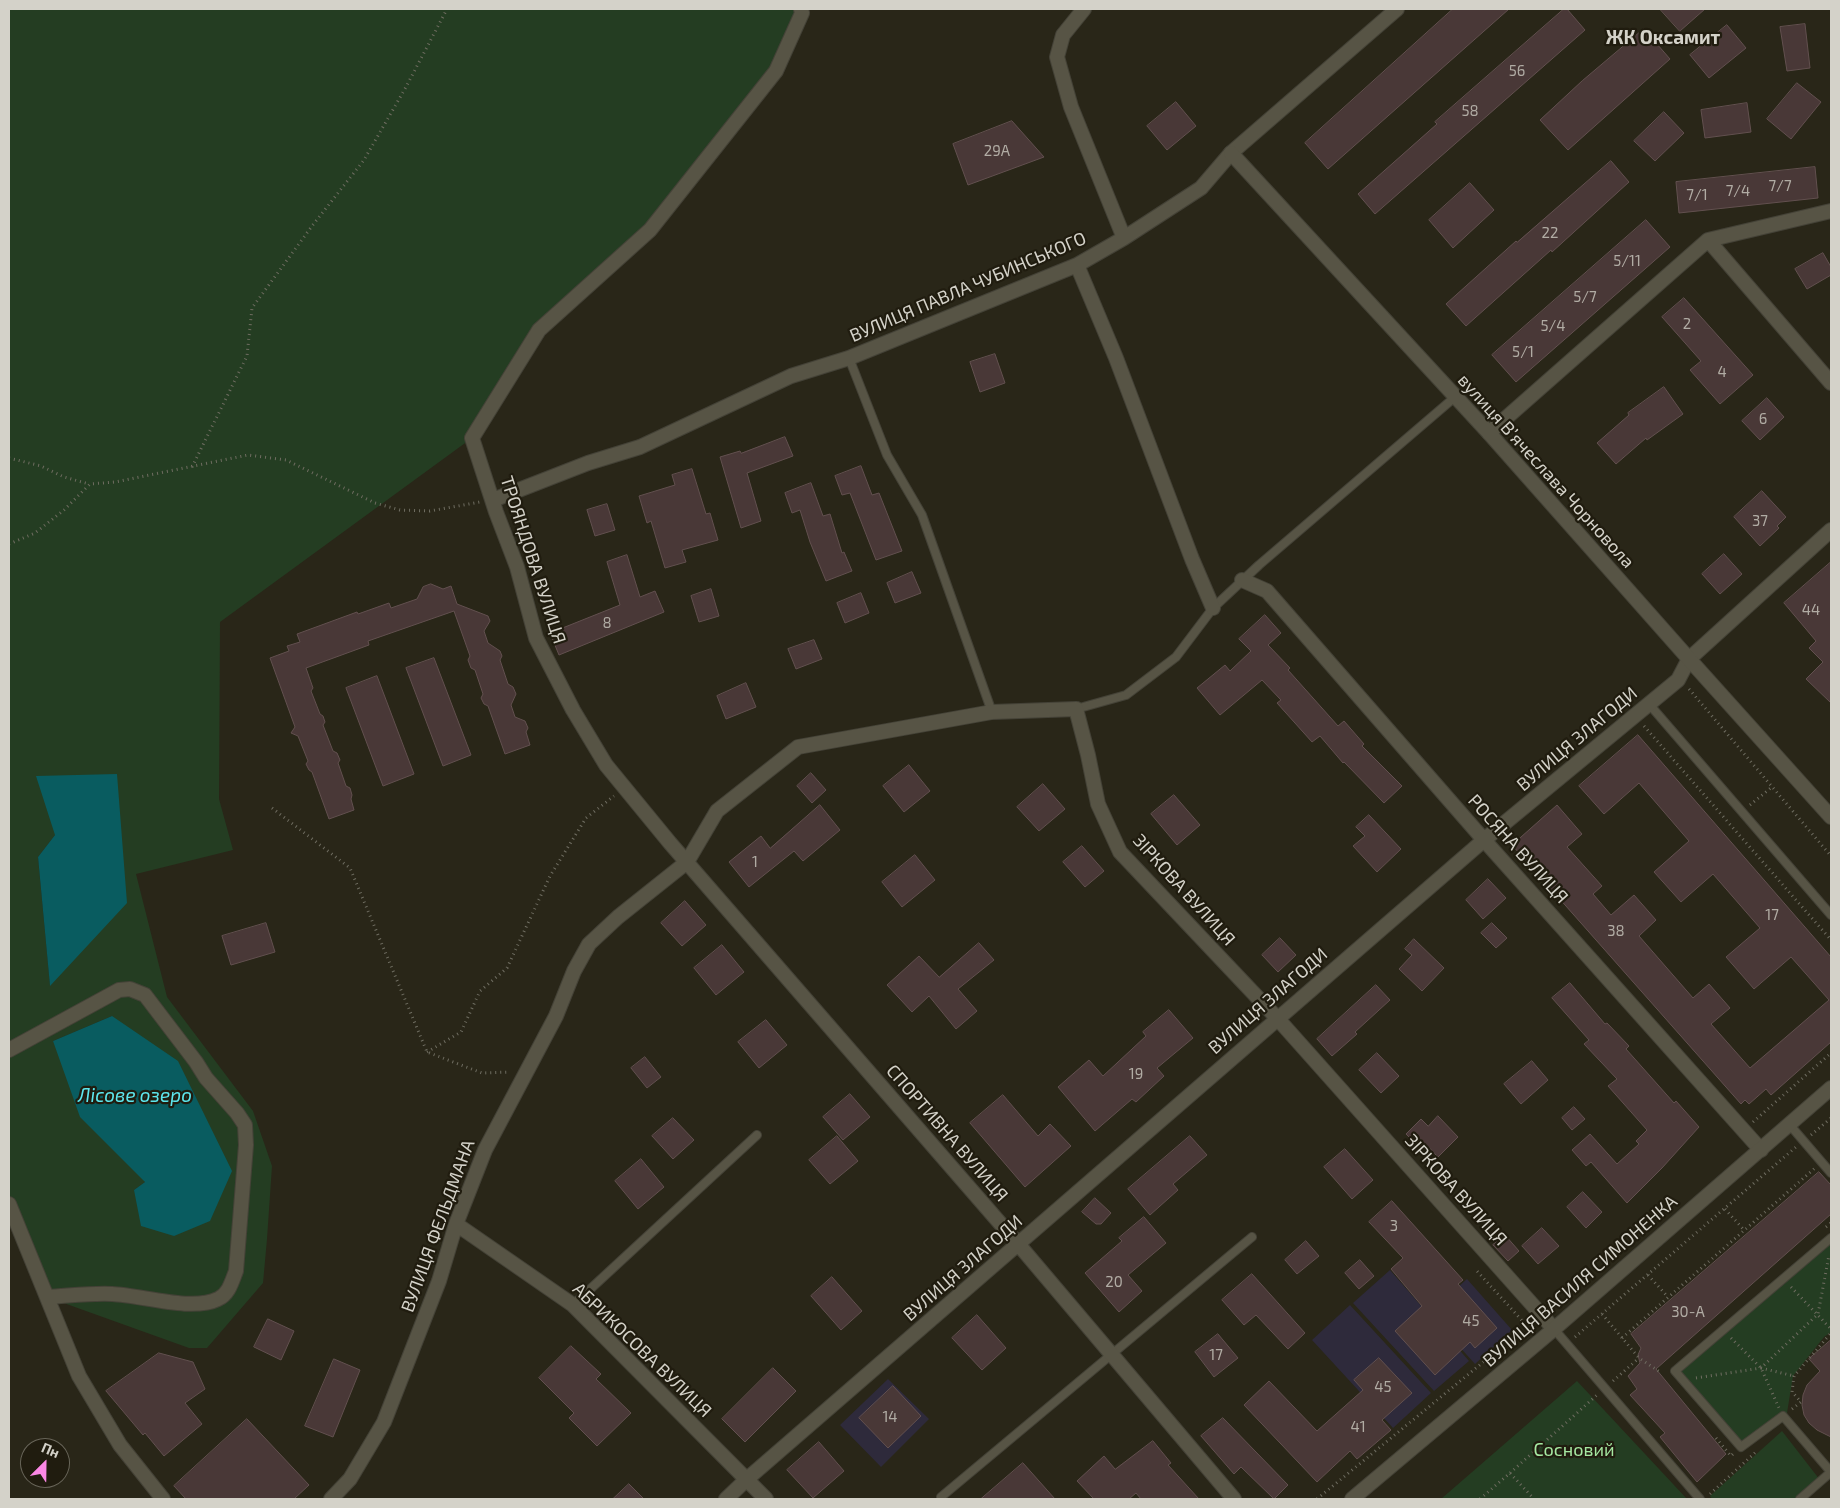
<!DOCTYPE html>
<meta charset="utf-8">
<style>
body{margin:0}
#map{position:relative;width:1840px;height:1508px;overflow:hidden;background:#292618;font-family:"Exo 2",sans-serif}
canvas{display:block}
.frame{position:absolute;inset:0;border:10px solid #d4d2c9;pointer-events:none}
.north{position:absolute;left:20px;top:1438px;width:50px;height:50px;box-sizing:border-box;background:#201c0f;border:1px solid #686559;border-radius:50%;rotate:23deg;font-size:14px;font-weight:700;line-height:20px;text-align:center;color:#d4d2c9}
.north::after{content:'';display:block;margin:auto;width:18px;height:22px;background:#fb87e5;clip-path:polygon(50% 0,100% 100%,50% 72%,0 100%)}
</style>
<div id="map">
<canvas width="1840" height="1508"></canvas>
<div class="frame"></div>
<div class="north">Пн</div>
</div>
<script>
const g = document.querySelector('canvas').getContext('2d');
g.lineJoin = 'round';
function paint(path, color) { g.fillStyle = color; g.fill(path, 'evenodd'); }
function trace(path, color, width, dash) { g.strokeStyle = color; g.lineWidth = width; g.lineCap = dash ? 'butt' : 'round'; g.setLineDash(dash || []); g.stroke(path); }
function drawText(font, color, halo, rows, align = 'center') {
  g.font = font + ' "Exo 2",sans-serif'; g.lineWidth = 4.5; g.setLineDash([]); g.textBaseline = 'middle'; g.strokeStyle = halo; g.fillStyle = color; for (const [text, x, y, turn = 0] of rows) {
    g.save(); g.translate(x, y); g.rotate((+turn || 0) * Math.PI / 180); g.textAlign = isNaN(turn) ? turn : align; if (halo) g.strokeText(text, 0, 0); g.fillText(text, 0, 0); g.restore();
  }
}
const education = new Path2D(`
 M1390 1270 1469 1361 1434 1391 1353 1303Z
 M1467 1279 1512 1330 1475 1364 1429 1313Z
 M1350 1305 1431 1393 1393 1428 1312 1340Z
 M888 1379 929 1419 881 1467 840 1425Z`);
const green = new Path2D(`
 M9 9H801L776 71 650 230 539 330 472 438 220 622 219 799 233 850 136 874 167 997 253 1111 272 1166 267 1239 263 1283 207 1348H189L47 1297 9 1204ZM55 835 50 985 38 857ZM112 1016 174 1236 134 1190 145 1182 53 1041Z
 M1831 1243V1332L1824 1337 1793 1376 1787 1413 1741 1442 1680 1370Z
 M1577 1381 1687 1499H1441Z
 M1782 1431 1820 1480 1798 1499H1712L1710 1496Z`);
const water = new Path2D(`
 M117 774 127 903 50 986 38 857 55 835 36 776Z
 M112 1016 178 1061 232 1171 210 1221 174 1236 141 1226 134 1190 145 1182 80 1117 53 1041Z`);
const building = new Path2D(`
 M1453 9H1509L1328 169 1305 143Z
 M1564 9H1567L1585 30 1375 214 1358 194 1437 124 1435 122Z
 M1660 9H1705L1680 31Z
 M1805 24 1810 68 1787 71 1780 27Z
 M1727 25 1746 48 1709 78 1690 55Z
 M1644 29 1670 59 1568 150 1540 120 1582 81Z
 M1797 83 1821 102 1791 139 1767 119Z
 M1176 102 1196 126 1167 150 1147 126Z
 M1747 103 1751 132 1705 138 1701 110Z
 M1664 112 1684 133 1655 161 1634 141Z
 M1012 121 1044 157 968 185 953 144Z
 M1611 161 1629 182 1552 252 1551 250 1466 326 1446 304 1516 241 1517 242Z
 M1815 167 1818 198 1679 213 1676 182Z
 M1470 183 1494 210 1453 248 1429 220Z
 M1646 220 1670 247 1516 382 1492 355Z
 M1823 253 1831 267V275L1807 289 1795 269Z
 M1684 298 1753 375 1720 404 1690 370 1701 361 1662 317Z
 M995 354 1005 383 980 392 970 362Z
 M1664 387 1683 414 1647 440 1646 438 1616 464 1597 443 1629 415 1628 413Z
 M1767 398 1784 417 1760 440 1742 421Z
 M785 437 793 456 747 473 761 521 741 528 720 457 740 451 741 453Z
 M861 466 872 495 879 493 902 551 876 560 850 493 842 495 835 476Z
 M692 469 706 514 710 513 718 540 682 550 686 562 665 568 651 521 647 523 639 496 675 485 672 475Z
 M811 483 823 516 830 514 842 553 844 552 852 571 826 581 810 542 800 510 792 513 785 493Z
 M1762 491 1786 517 1777 526 1779 528 1760 546 1734 517Z
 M607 504 615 530 595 536 587 510Z
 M1724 554 1742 574 1720 594 1702 574Z
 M627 555 640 597 655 591 664 612 559 655 550 633 620 605 607 562Z
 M1831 562V703L1806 679 1823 662 1809 648 1816 641 1784 603Z
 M912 572 921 593 895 603 887 583Z
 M431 584 443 589 451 586 457 604 488 616 490 621 484 631 488 643 500 651 502 656 500 660 508 684 513 687 516 694 511 705 515 717 525 721 528 728 526 732 530 745 505 754 488 706 484 704 481 698 483 694 475 670 471 668 468 660 470 656 454 611 368 641 369 645 306 668 313 688 311 691 320 714 323 716 325 722 323 725 333 751 337 753 340 760 338 763 346 786 350 788 352 795 351 799 354 810 329 819 312 772 309 770 306 764 308 761 298 736 291 733 295 727 270 658 289 651 287 646 300 642 297 634 357 612 358 614 389 603 391 608 417 599 423 587Z
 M711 589 719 616 699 622 691 596Z
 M861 593 869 613 845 623 837 603Z
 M1265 615 1281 633 1268 645 1290 668 1288 670 1338 726 1344 721 1364 744 1362 746 1402 786 1384 803 1344 762 1343 763 1320 736 1312 742 1277 703 1281 700 1262 680 1220 715 1197 688 1225 665 1230 671 1251 651 1239 639Z
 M814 640 822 659 796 669 788 649Z
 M434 658 471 755 443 766 406 668Z
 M377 676 414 774 383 786 346 688Z
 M746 683 756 707 726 719 717 696Z
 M1638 735 1831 957V1042L1771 1095 1766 1089 1749 1104 1745 1100 1741 1104 1512 845 1557 805 1582 834 1567 847 1602 886 1593 894 1611 915 1634 895 1656 920 1639 936 1693 998 1709 984 1730 1008 1711 1024 1750 1068 1829 1000 1791 957 1754 989 1726 957 1760 928 1713 874 1681 902 1654 872 1689 841 1639 783 1604 814 1579 786Z
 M909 765 930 791 904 812 883 786Z
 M811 773 826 790 812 803 797 786Z
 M1043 784 1065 809 1039 831 1017 807Z
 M1174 795 1200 825 1177 845 1151 814Z
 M820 805 840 830 803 861 794 851 749 887 729 862 761 836 770 848Z
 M1369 815 1401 849 1377 872 1353 846 1365 836 1356 827Z
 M1082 846 1104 871 1085 887 1063 862Z
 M915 855 935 880 902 907 882 882Z
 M1488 879 1506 898 1483 919 1466 900Z
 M685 901 706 925 682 946 661 923Z
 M266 923 275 952 231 965 222 936Z
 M1492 923 1507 938 1496 948 1481 933Z
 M1280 938 1296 955 1278 972 1262 955Z
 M1414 939 1444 968 1422 991 1399 969 1412 955 1405 949Z
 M979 943 994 960 958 989 977 1011 956 1029 929 996 912 1012 887 985 919 956 939 977Z
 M722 945 744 972 716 995 694 968Z
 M1570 983 1605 1024 1607 1023 1629 1046 1626 1049 1674 1103 1676 1101 1699 1127 1662 1168 1627 1203 1591 1162 1586 1166 1572 1150 1590 1134 1617 1164 1639 1144 1636 1141 1647 1130 1608 1086 1617 1079 1584 1044 1589 1040 1552 998Z
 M1376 985 1390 1000 1355 1032 1357 1034 1332 1056 1317 1039Z
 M1169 1010 1193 1038 1157 1068 1164 1076 1136 1102 1132 1099 1095 1131 1058 1087 1089 1060 1103 1076 1146 1036 1143 1032Z
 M766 1020 787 1045 759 1068 738 1042Z
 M1377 1053 1399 1076 1381 1093 1359 1070Z
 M645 1057 661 1077 647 1088 631 1068Z
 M1532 1061 1548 1080 1521 1104 1504 1084Z
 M850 1094 870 1117 843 1140 823 1117Z
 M1003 1095 1038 1136 1050 1124 1071 1146 1025 1187 970 1123Z
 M1574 1107 1585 1119 1572 1130 1562 1118Z
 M1438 1116 1458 1137 1438 1157 1421 1139 1416 1144 1406 1134 1421 1119 1428 1126Z
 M673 1118 694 1140 673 1159 652 1136Z
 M837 1136 858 1161 830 1184 809 1160Z
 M1190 1136 1207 1155 1173 1184 1178 1190 1150 1215 1128 1189Z
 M1345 1149 1373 1180 1352 1199 1324 1167Z
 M641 1159 664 1187 638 1209 615 1181Z
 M1819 1172 1831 1185V1214L1656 1369 1726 1454 1697 1482 1660 1437 1665 1433 1630 1395 1637 1389 1628 1376 1640 1363 1638 1355 1641 1348 1631 1334Z
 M1583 1192 1602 1212 1586 1228 1567 1207Z
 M1095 1198 1111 1213 1101 1224H1096L1082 1212Z
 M1392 1201 1463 1280 1458 1284 1497 1328 1475 1348 1470 1342 1435 1375 1395 1331 1422 1306 1391 1269 1403 1258 1369 1222Z
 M1144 1217 1166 1243 1128 1275 1142 1291 1119 1312 1085 1273 1122 1241 1119 1238Z
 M1542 1228 1559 1246 1538 1264 1522 1246Z
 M1505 1235 1519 1251 1508 1261 1493 1245Z
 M1306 1241 1319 1256 1297 1274 1285 1260Z
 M1360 1260 1374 1276 1359 1289 1345 1273Z
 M1252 1274 1305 1333 1288 1349 1256 1315 1244 1325 1222 1300Z
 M832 1277 862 1311 841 1330 811 1296Z
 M977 1315 1006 1348 982 1370 952 1338Z
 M268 1319 294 1331 281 1360 254 1347Z
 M1218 1334 1238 1358 1214 1377 1195 1352Z
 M1831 1340V1437L1817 1430 1809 1423 1804 1415 1802 1405 1803 1395 1807 1385 1820 1371 1809 1359Z
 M571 1346 601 1374 596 1379 631 1413 597 1446 569 1418 574 1413 539 1378Z
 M159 1353 193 1362 205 1389 185 1403 202 1424 164 1456 145 1433 143 1435 106 1391Z
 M1379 1358 1412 1393 1382 1420 1391 1430 1357 1459 1350 1451 1317 1482 1244 1405 1269 1381 1317 1431 1363 1390 1354 1380Z
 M334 1359 360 1370 333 1437 305 1426Z
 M773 1368 796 1391 745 1442 722 1419Z
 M893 1386 921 1416 888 1448 859 1418Z
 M1223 1418 1288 1485 1274 1499 1241 1467 1234 1474 1201 1436Z
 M247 1419 309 1485 294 1499H186L174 1486Z
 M1153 1441 1171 1463 1168 1465 1199 1499H1141L1136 1493 1129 1499H1094L1077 1481 1104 1456 1115 1469Z
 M819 1442 844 1471 813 1498 787 1470Z
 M1023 1463 1055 1499H981Z
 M629 1484 644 1499H613Z`);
const path = new Path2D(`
 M9 458 41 466 64 477 89 484
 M192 467 247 356 252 308 312 226 364 160 406 87 447 9
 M9 544 35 533 64 510 90 484 115 482 248 455 286 460 375 503 400 510 430 511 480 502
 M1689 689 1831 856
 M1644 726 1831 940
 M1750 805 1772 787
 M272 808 350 868 427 1052 482 1073 510 1072
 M427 1052 461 1032 480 991 507 968 550 876 586 818 614 796
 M1753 1122 1831 1053
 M1811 1135 1831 1118
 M1725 1209 1744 1230
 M1826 1227 1831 1223
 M1648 1275 1668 1297
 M1791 1287 1831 1329
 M1602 1314 1639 1358 1660 1372
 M1575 1337 1796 1147
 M1622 1338 1815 1168
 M1731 1338 1761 1368 1779 1408
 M1761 1368 1794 1376
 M1696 1378 1761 1368 1818 1314 1829 1255
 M1613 1381 1639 1358
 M1792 1409 1801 1402 1792 1392 1794 1376 1831 1333
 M1716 1438 1731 1456 1733 1454
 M1510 1473 1597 1395
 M1710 1494 1757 1451
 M1317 1499 1527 1326 1476 1270
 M1480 1499 1510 1473 1534 1499`);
const service = new Path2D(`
 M849 358 887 455 922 515 992 712
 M1649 704 1831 915
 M1076 709 1126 695 1176 657 1213 608 1259 565 1455 397
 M1789 1124 1831 1173
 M573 1305 757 1135
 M1554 1329 1700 1499
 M1831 1472 1783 1416 1741 1447 1675 1371 1831 1238
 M941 1497 1252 1237
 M1800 1499 1831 1472`);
const minor = new Path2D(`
 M801 9 802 13 776 71 650 230 539 330 472 438 496 512 517 567 536 638 573 710 606 765 670 843 1019 1245 1234 1499
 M1084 9 1063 35 1057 57 1071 107 1124 238
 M1708 240 1831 383
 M1077 265 1116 358 1192 559 1213 608
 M1489 433 1708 240 1831 211
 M493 500 588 463 640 447 791 376 849 358 1077 265 1124 238 1201 188 1231 153 1397 9
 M1242 580 1267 591 1484 840 1761 1150
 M9 1050 119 990 130 989 145 995 196 1062 206 1078 237 1113 245 1125 246 1145 236 1271C232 1281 229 1294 218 1299 192 1312 141 1295 112 1294 90 1293 68 1296 47 1297
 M9 1204 79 1376 120 1445 163 1499
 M456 1224 573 1305 766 1499
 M331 1499 350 1479 384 1422 439 1281 456 1224 485 1150 556 1016 574 971 589 944 618 917 687 862 717 811 798 747 992 712 1076 709 1088 755 1098 804 1120 852 1277 1018 1554 1329
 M726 1499 747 1479 1484 840 1678 680 1689 659 1831 530`);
const tertiary = new Path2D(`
 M1231 153 1489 433 1689 659 1831 817
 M1352 1499 1554 1329 1831 1088`);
const numberNames = [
 ["56",1517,71],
 ["58",1470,111],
 ["29А",997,151],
 ["7/7",1780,186],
 ["7/4",1738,191],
 ["7/1",1697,195],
 ["22",1550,233],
 ["5/11",1627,261],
 ["5/7",1585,297],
 ["2",1687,324],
 ["5/4",1553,326],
 ["5/1",1523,352],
 ["4",1722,372],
 ["6",1763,419],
 ["37",1760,521],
 ["44",1811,610],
 ["8",607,623],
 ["1",755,862],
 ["17",1772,915],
 ["38",1616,931],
 ["19",1136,1074],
 ["3",1394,1226],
 ["20",1114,1282],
 ["30-А",1688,1312],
 ["45",1471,1321],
 ["17",1216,1355],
 ["45",1383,1387],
 ["14",890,1417],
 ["41",1358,1427]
];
const streetNames = [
 ["ВУЛИЦЯ ПАВЛА ЧУБИНСЬКОГО",968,287,-23],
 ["вулиця Вʼячеслава Чорновола",1546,471,48],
 ["ТРОЯНДОВА ВУЛИЦЯ",533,560,72],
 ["ВУЛИЦЯ ЗЛАГОДИ",1577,739,-40],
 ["РОСЯНА ВУЛИЦЯ",1518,849,48],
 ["ЗІРКОВА ВУЛИЦЯ",1184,890,48],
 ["ВУЛИЦЯ ЗЛАГОДИ",1268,1001,-41],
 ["СПОРТИВНА ВУЛИЦЯ",947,1133,49],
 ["ЗІРКОВА ВУЛИЦЯ",1456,1190,48],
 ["ВУЛИЦЯ ФЕЛЬДМАНА",438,1226,-70],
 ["ВУЛИЦЯ ЗЛАГОДИ",963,1268,-41],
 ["ВУЛИЦЯ ВАСИЛЯ СИМОНЕНКА",1580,1281,-41],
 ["АБРИКОСОВА ВУЛИЦЯ",642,1350,44]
];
const parkNames = [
 ["Сосновий",1574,1450]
];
const neighbourhoodNames = [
 ["ЖК Оксамит",1663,38]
];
const waterNames = [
 ["Лісове озеро",135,1096]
];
paint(education, '#2e2a3b');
paint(green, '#243d22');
paint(water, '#095c60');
paint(building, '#493837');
trace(building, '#62504f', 1);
trace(service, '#444237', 10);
trace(minor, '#444237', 16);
trace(tertiary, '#444237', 16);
trace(path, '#6f6d61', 3, [1, 4]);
trace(service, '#575445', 8);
trace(minor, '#575445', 14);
trace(tertiary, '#575445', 14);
drawText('15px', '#b1aca4', null, numberNames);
drawText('18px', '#d4d2c9', '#201c0f', streetNames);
drawText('18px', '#a5e8a1', '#201c0f', parkNames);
drawText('bold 19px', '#d4d2c9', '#201c0f', neighbourhoodNames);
drawText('italic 19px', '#5de7ee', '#201c0f', waterNames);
</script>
